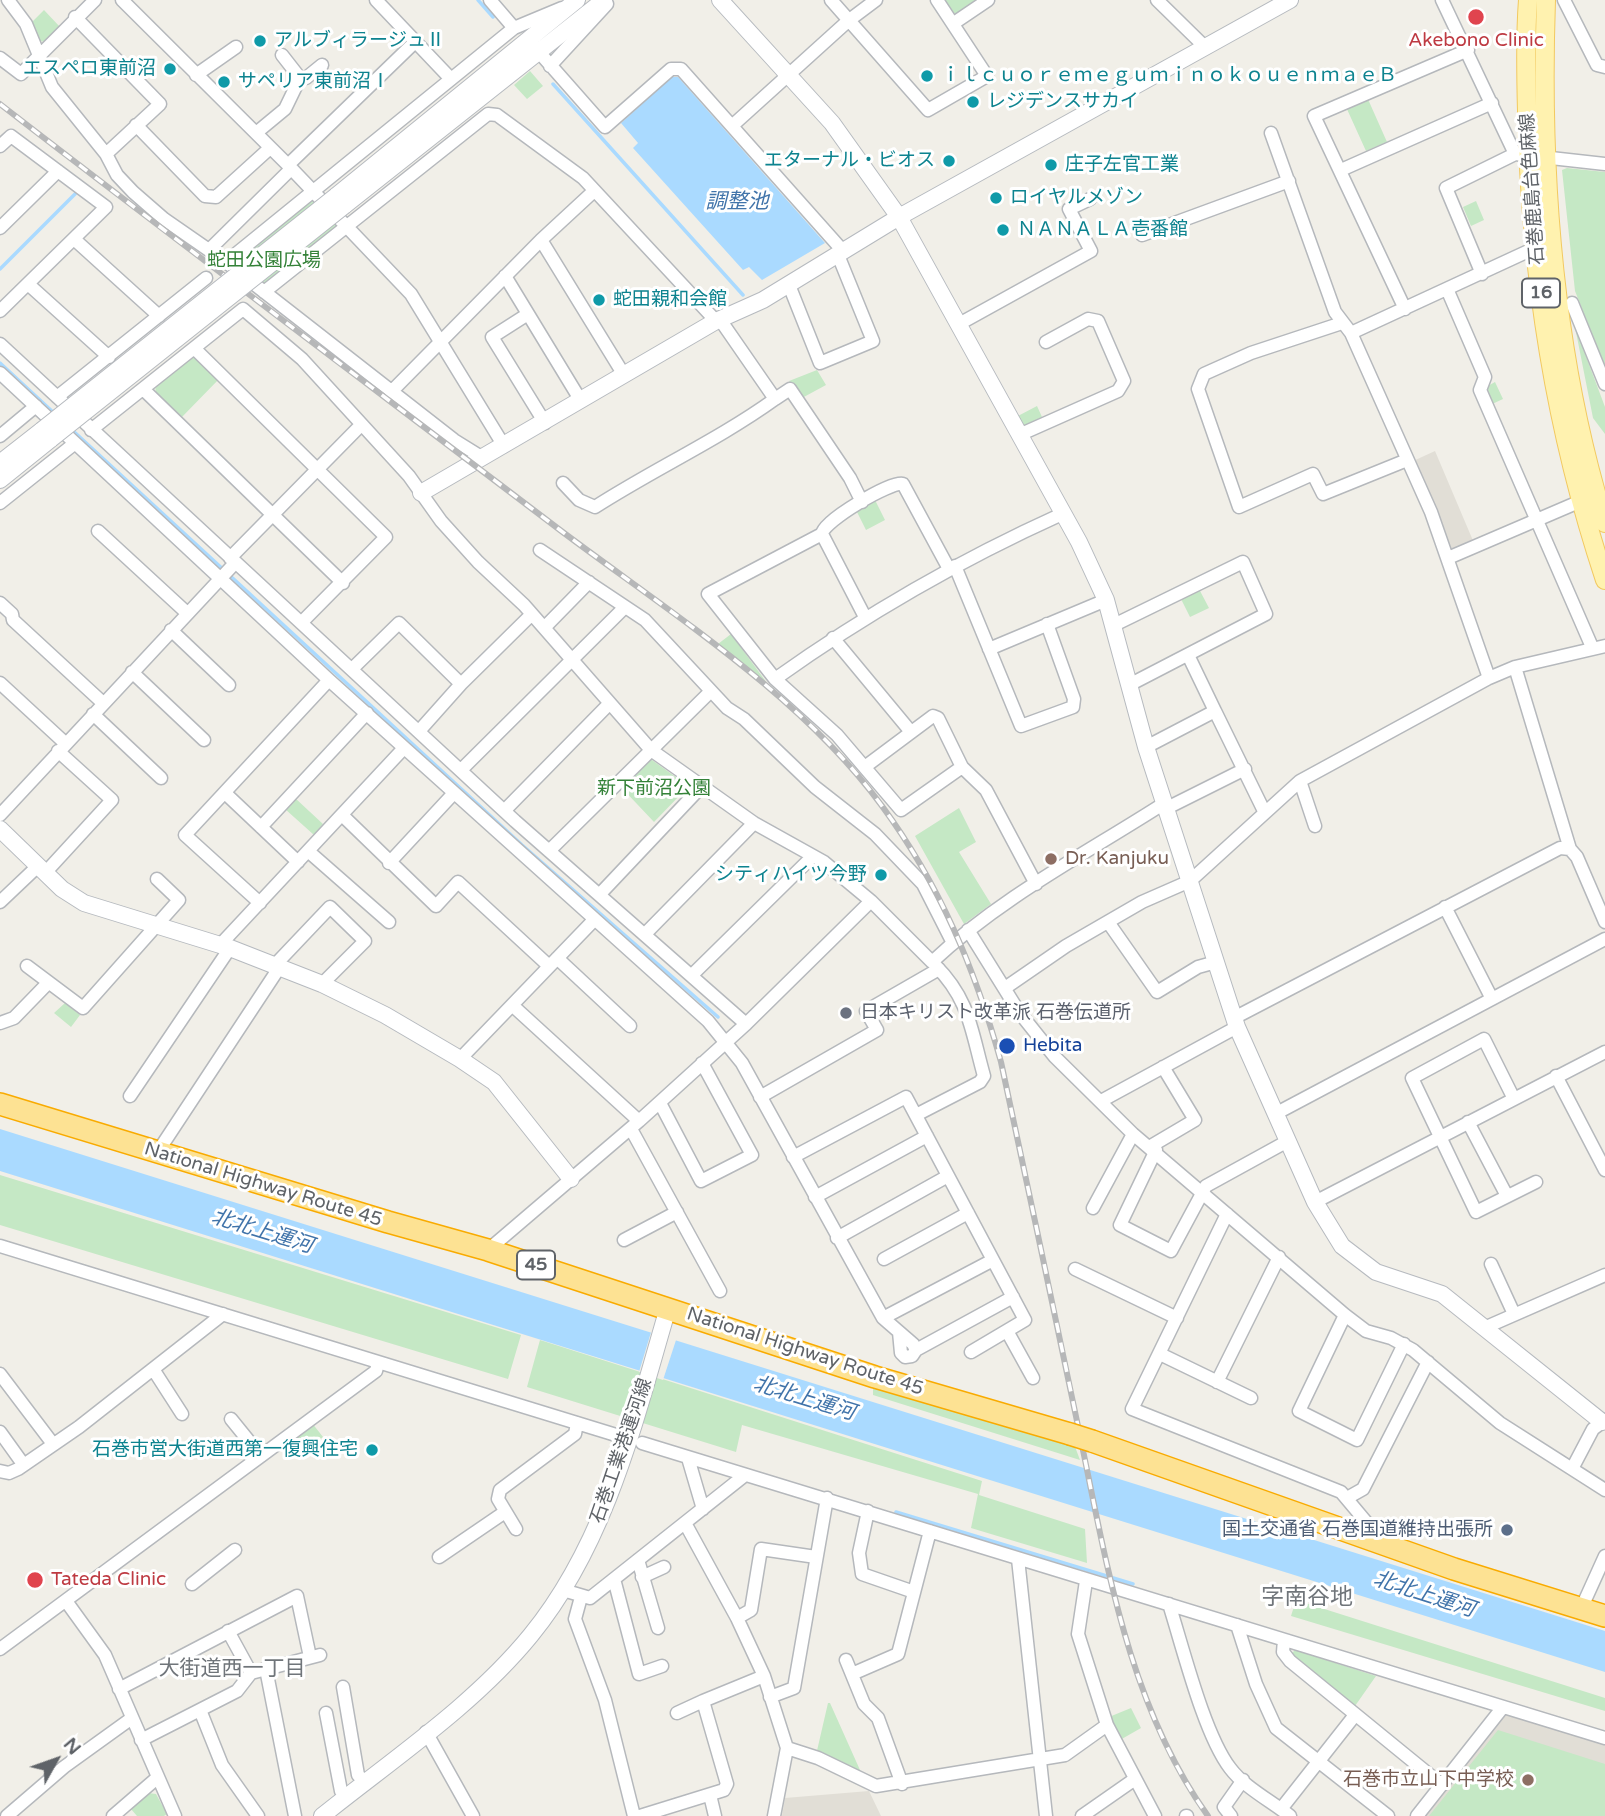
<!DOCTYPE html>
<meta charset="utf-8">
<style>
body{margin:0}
#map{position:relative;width:1605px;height:1816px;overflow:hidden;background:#f1efe8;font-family:"Varela Round",sans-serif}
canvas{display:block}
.north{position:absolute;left:21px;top:1725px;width:70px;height:70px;-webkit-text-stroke:5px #fff;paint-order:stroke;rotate:50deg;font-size:19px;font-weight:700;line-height:28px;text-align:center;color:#5f6368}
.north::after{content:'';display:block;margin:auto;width:24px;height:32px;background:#5f6368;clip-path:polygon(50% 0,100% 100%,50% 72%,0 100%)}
</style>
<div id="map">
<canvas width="1605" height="1816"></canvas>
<div class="north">N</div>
</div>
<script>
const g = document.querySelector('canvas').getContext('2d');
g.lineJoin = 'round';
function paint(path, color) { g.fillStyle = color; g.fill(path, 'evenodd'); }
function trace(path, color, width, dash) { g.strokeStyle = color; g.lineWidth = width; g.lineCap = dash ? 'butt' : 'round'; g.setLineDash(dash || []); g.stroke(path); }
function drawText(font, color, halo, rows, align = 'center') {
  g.font = font + ' "Varela Round","Noto Sans JP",sans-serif'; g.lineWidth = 6; g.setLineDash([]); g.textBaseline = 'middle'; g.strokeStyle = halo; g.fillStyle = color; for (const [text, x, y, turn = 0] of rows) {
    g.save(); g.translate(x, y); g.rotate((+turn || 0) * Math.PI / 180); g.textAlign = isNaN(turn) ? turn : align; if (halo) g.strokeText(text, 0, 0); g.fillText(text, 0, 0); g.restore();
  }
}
const education = new Path2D(`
 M1435 451 1474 543 1452 554 1411 462Z
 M1503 1713 1605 1745V1816H1422Z
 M869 1791 881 1816H782L785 1798Z`);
const green = new Path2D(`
 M945 0H982L962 14 954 13Z
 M44 10 60 27 45 42 40 41 31 23Z
 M530 71 543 86 527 99 514 85Z
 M1367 97 1387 142 1366 151 1346 107Z
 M1567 168 1605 172V366L1575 291 1562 170Z
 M311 199 338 227 263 288 233 261Z
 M1476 201 1484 220 1471 226 1463 207Z
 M1575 327 1605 407V434L1593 418Z
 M191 358H199L220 378 181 418 156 393 155 385Z
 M817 370 826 385 802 398 789 381Z
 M1495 382 1503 399 1490 405 1484 391 1486 387Z
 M1037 406 1042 417 1024 426 1016 417Z
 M875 500 885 520 866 530 856 510Z
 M1199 589 1209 608 1190 617 1181 599Z
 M731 634 767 683 718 644Z
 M646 759 652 760 684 783 685 790 654 822 620 786Z
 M295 798 323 824 314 835 285 809Z
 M959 808 976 842 959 852 991 904 964 924 915 836Z
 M65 1003 80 1015 71 1027 54 1013Z
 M0 1175 521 1335 508 1379 0 1225Z
 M540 1340 982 1481 979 1495 1085 1529 1087 1563 971 1528 978 1494 742 1425 736 1452 527 1387Z
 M873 1382 1074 1444 1080 1460 873 1395Z
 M312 1423 323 1437 300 1455 292 1445V1438Z
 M1296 1600 1605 1698V1711L1291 1616Z
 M1295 1650 1376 1676 1355 1706 1294 1658 1291 1654Z
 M828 1703H830L864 1779 816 1755Z
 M1131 1708 1141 1728 1120 1740 1109 1717Z
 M1498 1730 1605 1764V1816H1429Z
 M148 1793 156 1794 167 1814 164 1816H137L131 1809Z`);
const water = new Path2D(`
 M672 77H678L825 243 762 280 749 267 743 270 633 148 638 143 621 123Z
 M0 1129 1605 1631V1672L0 1171Z`);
const pier = new Path2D(`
 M652 1329 677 1337 663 1380 639 1372Z`);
const stream = new Path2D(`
 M478 0 493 17
 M553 84 743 295
 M0 269 79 190
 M0 363 55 414
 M71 429 522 845 718 1017
 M896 1512 1133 1584`);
const street = new Path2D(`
 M8 0 26 24 52 87 106 154 117 175 133 192 164 219 226 262 454 440 483 458
 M122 0 288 165 411 294 504 446
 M376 0 451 79
 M490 0 514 28
 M831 0 928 110 987 76 937 0
 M1157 0 1204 46
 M1442 0 1515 154 1605 164
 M1564 0 1597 65 1605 67
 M75 17 160 104 106 154
 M954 23 988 0
 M538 51 605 127 671 69H681L843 251
 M0 58 21 74 95 0
 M550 66 607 4
 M196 75 236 47
 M300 78H306L322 65
 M136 125 205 196 216 197 270 148
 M733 125 848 21 876 0
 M256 133 285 109 300 78 282 55
 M1271 133 1335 312 1351 333 1431 512 1489 678
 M0 146 11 136 106 207 0 311
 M288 165 416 41
 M1341 170 1492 103
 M0 228 58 171
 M1142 235 1289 181
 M74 239 159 316
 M541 240 624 375
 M209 250 291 169
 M226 262 514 28 562 8
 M1482 274 1446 188 1515 154
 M505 276 581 401
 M28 284 109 357
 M789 285 820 363 873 341 838 255
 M1447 289 1485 377 1480 390 1592 647
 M264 292 488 114 497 115 583 178 716 321
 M1572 303 1605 384
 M1405 309 1314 116 1468 50
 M528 314 492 337 545 423
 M1342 323 1251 353 1204 374 1198 389 1239 507 1313 474 1323 494 1407 460
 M959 324 1091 251 1069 209 1090 199
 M1351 333 1535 248
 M0 344 515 821 746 1024 639 1121 488 1250
 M195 349 386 537 301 623
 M0 373 329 680 708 1021 742 1063 883 1318 913 1344 916 1350 912 1356 905 1357 901 1353 899 1332
 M143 389 343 583
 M391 392 541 240 594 191
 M57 397 206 278
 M775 399 790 389 850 478 862 502
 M91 430 243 309 302 359 409 476 441 521 478 562 524 605 651 750 754 823 824 862 871 901 746 1024
 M1019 435 1118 391 1124 381 1098 321 1088 319 1046 342
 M0 436 36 406
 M563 483 579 500 595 507C654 469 718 440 775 399L721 321
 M0 503 74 444
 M98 531 187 613
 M822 534 708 594 775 679 837 735 901 810 962 767
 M540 550 645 620 727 708 744 719 815 787 875 834 923 884 953 943
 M230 558 361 425
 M1448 558 1581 501
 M955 566 1021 726 1073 707 1074 699 1047 624
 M0 603 12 614 13 620 103 703
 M865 617 822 534C823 521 891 481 903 484L949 569
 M1114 625 1243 562 1266 614 1129 685
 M544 628 589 582
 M171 630 229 685
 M833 638 911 732
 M989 649 1106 600
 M1188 655 1215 711
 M1515 667 1570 849 1577 857 1605 922
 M353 668 399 623 461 684
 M132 672 204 740
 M775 679C866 614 960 560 1062 514
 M0 683 65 743
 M93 714 161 778
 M420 730 461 684 532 614
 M1146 747 1215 711 1264 811
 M866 766 933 716 938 718 962 767 986 790 1036 884
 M461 770 624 608
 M1300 781 1315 826
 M225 793 298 862
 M1165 809 1245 769
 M504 811 609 704
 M0 815 235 563
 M342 815 436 906 458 882 549 966
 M261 827 367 713
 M308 851 389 922
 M549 851 711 691
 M389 863 454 793
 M45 873 112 800 58 751
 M600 894 702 786
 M871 901 932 962C1000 898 1085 854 1163 804
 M0 902 38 866
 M260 903 185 835 329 680
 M1445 907 1491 997
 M1108 922 1157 992 1198 967 1216 962
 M968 930 1019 1012 1055 1057 1133 1134 1345 1315 1366 1331 1391 1338 1413 1350 1500 1423 1605 1490
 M645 934 754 823
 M220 945 404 748
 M557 958 630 1026
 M27 966 83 1008 179 900 157 879
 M274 966 330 907 365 941 322 984
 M692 975 813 856
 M1005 988 1066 946 1142 902 1190 881 1300 781 1489 678 1515 667 1605 646
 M512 1005 639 1121
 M1234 1018 1560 848 1570 849
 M0 1023 14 1018 48 983
 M460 1059 594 920
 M1556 1076 1605 1170
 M130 1096 230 948
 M760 1097 877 1030 866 1011 939 969
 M1513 1097 1484 1039 1412 1078 1476 1212 1536 1182
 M1101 1101 1237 1027
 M660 1103 701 1181 752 1155 702 1063
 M1275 1114 1605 939
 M916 1115 980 1082 984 1076C971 1030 970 1000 935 965
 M1468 1122 1507 1196
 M631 1129 720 1291
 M1151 1146 1195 1120 1163 1067
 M1156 1150 1120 1225 1171 1251 1206 1186 1286 1142
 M157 1153 279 968
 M793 1157 906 1097 1025 1320 971 1352
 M815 1197 927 1136
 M1315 1202 1605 1052
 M1093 1208 1133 1134
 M1227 1214 1132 1409 1341 1492 1383 1542
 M837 1238 948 1176
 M624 1240 677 1212
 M0 1246 616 1435
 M884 1259 968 1213
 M1491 1264 1514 1314
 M1075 1269 1177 1318
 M1345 1315 1299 1411 1357 1440 1404 1344
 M883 1318 993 1260
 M1484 1328 1605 1275
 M1007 1331 1033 1378
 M916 1350 1013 1297
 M1160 1354 1251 1398
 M153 1369 182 1414
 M0 1374 53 1444
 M1217 1382 1279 1257
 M231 1419 261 1456
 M0 1432 23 1464
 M642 1443 1605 1738
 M688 1458 703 1509
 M1573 1467 1593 1429 1605 1420
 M0 1471 9 1473 18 1469 79 1427 223 1314
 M1347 1498 1363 1489 1428 1362
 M868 1511 859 1553 862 1574 914 1592
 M685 1523 737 1618 764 1676 787 1748 774 1816
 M516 1529 498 1499 500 1490 575 1434 577 1423
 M439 1557 505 1512
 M1018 1559 1046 1816
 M638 1560 658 1628
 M642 1577 664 1567
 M614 1579 639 1674 662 1666
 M1086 1581 1078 1634 1107 1725
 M192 1584 235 1550
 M563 1590 590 1598 745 1475
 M581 1597 575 1619 605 1700 634 1816
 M66 1601 105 1655 175 1816
 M1169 1604C1183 1648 1204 1734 1230 1768 1244 1787 1271 1801 1290 1816
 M1581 1609 1605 1556
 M737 1618 751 1610 761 1549 816 1557
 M1237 1625 1256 1684 1276 1728 1388 1816
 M228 1631 251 1673
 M1284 1640 1283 1652 1290 1661 1442 1785
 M0 1649 376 1371 378 1363
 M846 1660 864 1704 878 1718 902 1784
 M266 1669 295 1816
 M852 1674 898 1654 930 1531
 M343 1687 358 1775 365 1782
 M119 1689 297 1596 310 1657
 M770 1697 794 1688 827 1498
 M200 1710 222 1765 258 1816
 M326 1713 341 1791 346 1797
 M677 1713 703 1701
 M426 1732 473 1816
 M141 1740 237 1691 251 1673 320 1655
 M787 1748 818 1758 876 1786 1065 1755 1107 1725 1155 1816
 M710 1795 715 1816
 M1281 1809 1355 1715
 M7 1816 64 1767 132 1718
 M113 1816 157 1778
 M640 1816 724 1790 727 1784 703 1701 764 1676
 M1082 1816 1135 1779
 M1186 1816H1187
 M1231 1816 1224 1807 1243 1780
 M1417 1816 1503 1707`);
const secondary = new Path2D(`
 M720 0 832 123 899 217 1079 542 1106 600 1146 747 1237 1027 1315 1202 1342 1246 1376 1272 1442 1294 1602 1422
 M336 196 577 0
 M344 206 604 0
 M0 463 42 430
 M0 480 51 439
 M421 493 716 321 763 300 899 217 1290 0
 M0 829 62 889 84 903 230 948 322 984 385 1015 460 1059 494 1082 571 1179
 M322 1816C393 1759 474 1705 531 1635 607 1542 635 1420 668 1308`);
const primary = new Path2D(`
 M1528 0C1525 37 1526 74 1527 111 1530 269 1555 430 1605 580
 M1546 0C1540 174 1553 356 1605 523`);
const highway = new Path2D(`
 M0 1104 388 1222 488 1250 875 1377 1070 1434
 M1092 1441 1454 1569 1605 1616`);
const rail = new Path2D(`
 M0 104C185 247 373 388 560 530 669 612 801 695 882 806 940 885 975 969 1001 1062 1027 1183 1053 1305 1078 1426 1106 1559 1127 1703 1208 1816`);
const secondaryBridge = new Path2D(`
 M42 430 336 196
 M51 439 344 206`);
const highwayBridge = new Path2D(`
 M1070 1434 1092 1441`);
const markers = [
 [1476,17,9,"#e0444e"],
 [260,41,7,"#0f9aa8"],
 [170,69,7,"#0f9aa8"],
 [927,76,7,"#0f9aa8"],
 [224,82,7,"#0f9aa8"],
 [973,102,7,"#0f9aa8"],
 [949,161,7,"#0f9aa8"],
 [1051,165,7,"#0f9aa8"],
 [996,198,7,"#0f9aa8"],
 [1003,230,7,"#0f9aa8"],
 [599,300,7,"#0f9aa8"],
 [1051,859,7,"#8d6e63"],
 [881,875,7,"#0f9aa8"],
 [846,1013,7,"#6b7280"],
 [1007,1046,9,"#1a4fb4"],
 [372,1450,7,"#0f9aa8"],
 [1507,1530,7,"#5c6f8a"],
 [35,1580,9,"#e0444e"],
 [1528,1780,7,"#8d6e63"]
];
const shields = [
 [1541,293,38],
 [536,1265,38]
];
const shieldNames = [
 ["16",1541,293],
 ["45",536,1265]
];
const cultureNames = [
 ["アルブィラージュⅡ",274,41],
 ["エスペロ東前沼",156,69,"right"],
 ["ｉｌｃｕｏｒｅｍｅｇｕｍｉｎｏｋｏｕｅｎｍａｅＢ",941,76],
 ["サペリア東前沼Ⅰ",238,82],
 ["レジデンスサカイ",987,102],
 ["エターナル・ビオス",935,161,"right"],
 ["庄子左官工業",1065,165],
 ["ロイヤルメゾン",1010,198],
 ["ＮＡＮＡＬＡ壱番館",1017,230],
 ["蛇田親和会館",613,300],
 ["シティハイツ今野",867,875,"right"],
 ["石巻市営大街道西第一復興住宅",358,1450,"right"]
];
const healthNames = [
 ["Akebono Clinic",1476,41],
 ["Tateda Clinic",51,1580,"left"]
];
const streetNames = [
 ["石巻鹿島台色麻線",1533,189,-94],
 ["National Highway Route 45",263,1185,17],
 ["National Highway Route 45",805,1352,18],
 ["石巻工業港運河線",622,1451,-71]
];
const parkNames = [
 ["蛇田公園広場",264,261],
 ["新下前沼公園",654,789]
];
const educationNames = [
 ["Dr. Kanjuku",1065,859],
 ["石巻市立山下中学校",1514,1780,"right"]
];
const worshipNames = [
 ["日本キリスト改革派 石巻伝道所",860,1013]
];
const transitNames = [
 ["Hebita",1023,1046]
];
const serviceNames = [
 ["国土交通省 石巻国道維持出張所",1493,1530]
];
const waterNames = [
 ["調整池",737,202],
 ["北北上運河",262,1232,17],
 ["北北上運河",804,1399,17],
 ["北北上運河",1424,1595,18]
];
const neighbourhoodNames = [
 ["大街道西一丁目",232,1669]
];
const quarterNames = [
 ["字南谷地",1307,1598]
];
paint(education, '#e1ded6');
paint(green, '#c5e8c5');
paint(water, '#aadaff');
paint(pier, '#f1efe8');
trace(stream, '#aadaff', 3.5);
trace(street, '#b5b8bc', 15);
trace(secondary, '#b6babf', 18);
trace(primary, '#f2c960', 20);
trace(highway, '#f9ab00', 24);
trace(street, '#fff', 12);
trace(secondary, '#fff', 16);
trace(primary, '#fff2af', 18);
trace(highway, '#fde293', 21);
trace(rail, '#b6b7b8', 6);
trace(rail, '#fff', 3.5, [10]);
trace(secondaryBridge, '#b6babf', 18, []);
trace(highwayBridge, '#f9ab00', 24, []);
trace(secondaryBridge, '#fff', 16);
trace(highwayBridge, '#fde293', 21);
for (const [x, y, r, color] of markers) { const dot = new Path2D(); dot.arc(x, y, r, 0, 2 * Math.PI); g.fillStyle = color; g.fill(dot); trace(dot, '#fff', 2.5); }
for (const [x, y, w] of shields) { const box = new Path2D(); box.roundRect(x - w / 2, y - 14.5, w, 29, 5); g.fillStyle = '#fff'; g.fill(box); trace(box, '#5f6368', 2); }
drawText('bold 18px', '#5f6368', null, shieldNames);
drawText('19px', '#0d838f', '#fff', cultureNames, 'left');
drawText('19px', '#be3a42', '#fff', healthNames);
drawText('19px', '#5f6368', '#fff', streetNames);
drawText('19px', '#348238', '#fff', parkNames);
drawText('19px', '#785e54', '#fff', educationNames, 'left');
drawText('19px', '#5b616d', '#fff', worshipNames, 'left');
drawText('19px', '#164399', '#fff', transitNames, 'left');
drawText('19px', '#4e5e75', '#fff', serviceNames, 'right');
drawText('italic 21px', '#4174aa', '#fff', waterNames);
drawText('21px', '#70757a', '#fff', neighbourhoodNames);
drawText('23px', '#70757a', '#fff', quarterNames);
</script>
